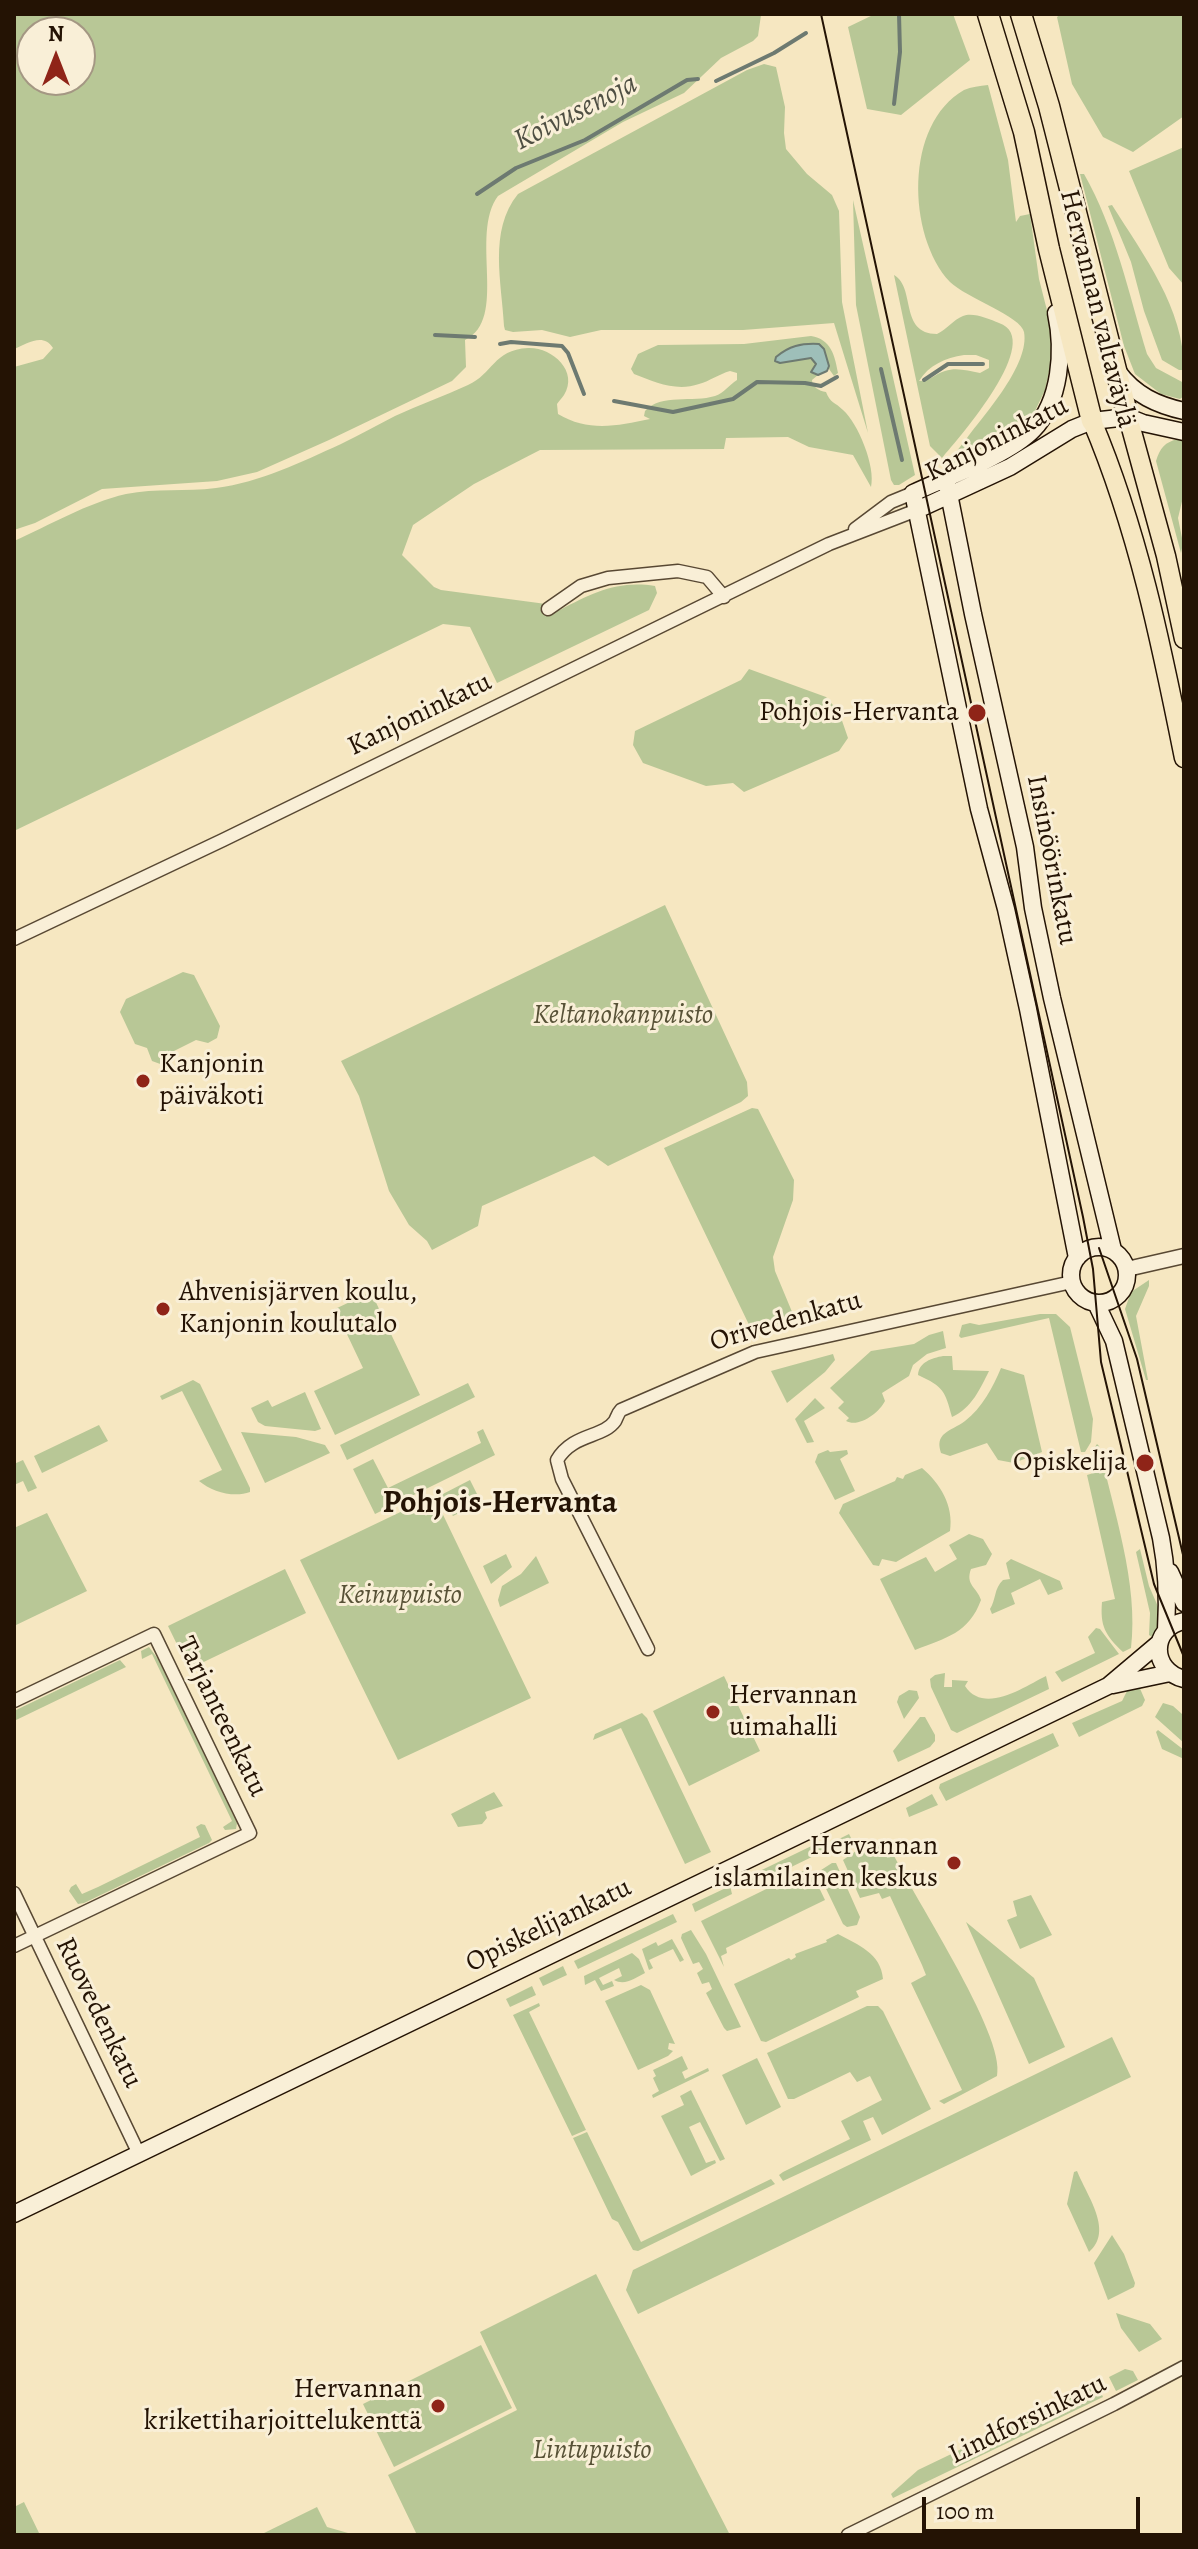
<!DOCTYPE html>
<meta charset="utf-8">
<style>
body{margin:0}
#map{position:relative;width:1198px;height:2549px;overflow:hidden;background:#f6e7c1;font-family:Alegreya,serif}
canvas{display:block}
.frame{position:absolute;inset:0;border:16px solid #241304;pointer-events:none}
.north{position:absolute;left:16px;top:16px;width:80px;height:80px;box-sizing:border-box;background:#f9efd7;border:2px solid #a49783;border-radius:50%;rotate:0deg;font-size:22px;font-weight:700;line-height:32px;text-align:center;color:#241304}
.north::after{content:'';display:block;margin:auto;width:28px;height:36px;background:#8f2418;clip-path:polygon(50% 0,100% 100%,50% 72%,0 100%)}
.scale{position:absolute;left:922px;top:2497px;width:218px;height:36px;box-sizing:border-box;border:4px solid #241304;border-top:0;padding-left:10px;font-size:24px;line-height:28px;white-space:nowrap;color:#241304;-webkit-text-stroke:6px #f9efd7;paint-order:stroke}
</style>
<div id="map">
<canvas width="1198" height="2549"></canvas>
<div class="frame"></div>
<div class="north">N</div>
<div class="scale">100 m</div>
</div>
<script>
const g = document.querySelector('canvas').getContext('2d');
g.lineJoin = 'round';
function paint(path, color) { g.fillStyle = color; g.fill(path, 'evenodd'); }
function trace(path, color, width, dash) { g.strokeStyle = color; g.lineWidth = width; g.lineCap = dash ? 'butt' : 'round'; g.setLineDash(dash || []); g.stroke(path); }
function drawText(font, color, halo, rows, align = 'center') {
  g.font = font + ' Alegreya,serif'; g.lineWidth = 6; g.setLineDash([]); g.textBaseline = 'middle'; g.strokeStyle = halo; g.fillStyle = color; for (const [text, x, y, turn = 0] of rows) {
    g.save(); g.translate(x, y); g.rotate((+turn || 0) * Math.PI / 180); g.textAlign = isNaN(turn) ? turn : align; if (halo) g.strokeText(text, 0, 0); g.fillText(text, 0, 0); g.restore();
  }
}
const green = new Path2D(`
 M14 14H761V15L758 36 753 41 721 58 684 93 623 122 498 196C469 235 509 319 465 340L466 367 452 381 329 440 257 472 217 481 102 489 35 523 14 530V367L43 359 53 348C43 332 27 344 14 349ZM80 32V80H32V32Z
 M875 14H953L970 60 901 115 867 109 848 27Z
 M1061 14H1184V116L1133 152 1103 137 1072 84 1057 17Z
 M764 64 776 67 785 107 784 133 786 149 807 174 832 195 839 211 842 302 868 433 834 323 743 330H601L570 337 542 330 513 332 505 330 504 326C502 283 488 231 518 194L747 70Z
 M988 85 1008 160 1016 222 1020 216 1030 214 1039 279 1052 330 1053 353 1045 390 1035 411 1021 427 947 468C950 459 960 447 967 438 985 414 1030 364 1024 332 1022 317 965 297 950 282 907 236 904 124 964 90 971 87 980 86 988 85Z
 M1184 147V285L1169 268 1129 171Z
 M1080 174H1084C1115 228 1129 294 1147 354L1156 368 1184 383V396L1180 399 1161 394 1135 374 1124 346Z
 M853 200 915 475 899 485H894L891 480 856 305Z
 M1112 205C1144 256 1184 308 1184 370H1179L1162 360 1144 311 1131 262 1108 206Z
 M894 275C916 287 899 334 937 334 947 329 953 320 963 316 973 312 989 319 999 323 1046 339 959 438 942 458L930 446ZM964 355H976L989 360V368L980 373C968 371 957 367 945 371 935 374 930 381 919 381 929 365 945 358 964 355Z
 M811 336C831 339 835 356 838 373L834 376 829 369 824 349 780 363 804 358 814 360 816 365 812 370 815 375H818L812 380C812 387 819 391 826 392 830 403 835 402 843 410 858 423 876 467 871 487L853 455 809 447 788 437 726 438 724 449 540 450 474 484 413 525 402 555 434 587 441 590 546 604 560 610C592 593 618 580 655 586L657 593 649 610 497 683 470 627 443 624 14 831V541C50 525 87 503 126 494 156 488 186 492 216 488 261 482 301 462 341 444 360 435 377 425 395 416 419 405 444 396 468 385 493 374 493 350 528 348 552 347 579 371 564 395 562 398 559 401 557 404L558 414C588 432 617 426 650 419L644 416 645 411C661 393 693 403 715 396 724 393 729 385 737 380V373L730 371C719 374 710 381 699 384 676 392 655 382 634 374L631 369 638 354 658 345 744 344Z
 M1178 439 1184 440V493L1178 518 1183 543 1181 553 1156 461C1160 448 1165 442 1178 439Z
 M749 669 826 697 839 712 848 738 839 751 744 792 733 783 706 786 643 763 633 745 635 731 741 680Z
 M665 905 747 1082 748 1096 741 1102 608 1166 594 1156 482 1206 478 1226 432 1250 427 1241 409 1225 389 1191 359 1096 341 1061Z
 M183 972 194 975 220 1026 217 1038 208 1043 196 1040 172 1052 175 1059 163 1065 152 1061 147 1048 135 1044 120 1012 126 999Z
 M752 1108 758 1109 794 1180 793 1200 773 1257 775 1271 795 1319 752 1331 664 1148Z
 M1149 1280V1286L1136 1316 1148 1380H1146L1125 1309 1131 1292Z
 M371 1292 420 1395 335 1435 314 1391 363 1368 335 1309Z
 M1040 1314H1056L1070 1327 1093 1419 1091 1442 1085 1452H1081L1049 1318 961 1338 959 1336 962 1325 970 1323 979 1325Z
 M943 1331 946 1348 927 1354 913 1365 909 1376 882 1393 885 1401C879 1413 859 1428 846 1421L849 1418 838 1408 844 1402 830 1388 871 1351 914 1344 929 1335Z
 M833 1354 835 1360 825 1372 787 1403 771 1371Z
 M943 1356H952L953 1370 989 1371C980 1389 972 1408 952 1417 945 1391 944 1387 918 1375 919 1362 932 1358 943 1356Z
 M1001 1368 1024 1375 1042 1452 1014 1463 998 1460 987 1443 950 1456 941 1453C939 1446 938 1441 943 1435 949 1429 959 1426 965 1421 982 1408 993 1387 1001 1368Z
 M193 1380 200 1384 250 1488V1492C234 1498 212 1492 199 1481L222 1470 182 1391 162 1400 160 1396Z
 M468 1383 475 1397 347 1460 340 1445Z
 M305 1392 321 1429 315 1431 265 1426 258 1422 251 1408 268 1400 272 1407Z
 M815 1398 825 1408 804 1421 814 1442 807 1443 795 1419Z
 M99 1425 108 1441 42 1473 34 1456Z
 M483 1429 495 1455 375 1514 353 1469 373 1459 388 1488 481 1443 477 1432Z
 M241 1432 296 1437 325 1445 330 1453 265 1483Z
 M1097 1444 1099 1446C1113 1509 1139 1584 1131 1648L1123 1652C1105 1635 1100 1626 1102 1602L1115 1599 1087 1475 1100 1471 1096 1454 1091 1453Z
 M828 1450 830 1452 847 1450 848 1454 840 1459 855 1491 835 1500 815 1462 818 1454Z
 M23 1460 37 1488 28 1492 23 1481 14 1485V1464Z
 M922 1468C940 1483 954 1506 950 1531L896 1562 882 1559 879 1566 873 1565 839 1513 843 1504 895 1481 897 1477 903 1479 905 1475Z
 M470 1480 481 1502 453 1516 439 1496Z
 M434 1496 531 1698 398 1760 300 1560Z
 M47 1513 87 1591 14 1626V1528Z
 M969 1534 983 1539 992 1554 986 1565 971 1569C965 1585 977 1587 981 1600 969 1633 946 1638 915 1650L880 1579 926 1557 935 1572 957 1559 949 1545Z
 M1140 1549 1149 1586 1163 1618 1152 1637 1149 1635 1150 1613 1136 1552Z
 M506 1554 512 1567 491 1584 483 1566Z
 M536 1556 549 1583 500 1607 498 1600 502 1586 521 1574Z
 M1011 1559 1060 1581 1063 1589 1048 1595 1040 1579 1011 1593 1015 1604 992 1614 990 1609C996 1600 994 1588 1003 1580L1010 1579 1006 1563Z
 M285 1569 306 1613 189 1669 168 1626Z
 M1096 1628 1100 1629 1119 1654 1062 1682 1055 1672 1095 1653 1088 1637Z
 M149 1647 158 1659 237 1823 236 1829 225 1830 223 1827 232 1821 152 1654 142 1659 141 1651Z
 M120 1660 126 1667 14 1721V1711Z
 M945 1673 944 1687H952V1680L968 1681 965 1686C984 1715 1024 1687 1046 1676L1049 1689 957 1733 951 1730 931 1687 930 1679 935 1675Z
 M724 1676 760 1751 689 1786 653 1711Z
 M1138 1684 1145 1700 1142 1706 1079 1737 1072 1723 1122 1701 1128 1689Z
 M909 1690 917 1691 919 1698 904 1719 897 1702 899 1696Z
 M1163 1703 1173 1706 1182 1714 1184 1743 1155 1717Z
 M642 1713 647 1718 711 1852 685 1864 621 1728 593 1740 595 1734Z
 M920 1717H925L935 1735V1741L930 1747 898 1762 893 1751Z
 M1158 1730 1184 1750V1759L1162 1749 1156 1732Z
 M1053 1733 1059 1746 946 1801 939 1788 940 1784Z
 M494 1792 503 1806 485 1812 487 1818 482 1824 458 1827 451 1814Z
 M932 1794 938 1805 909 1817 906 1808Z
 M201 1824 205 1825 212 1840 209 1843 84 1903 78 1904 69 1891 71 1887 76 1884 82 1894 98 1887 200 1837 196 1827Z
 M849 1834 853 1842 831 1853 818 1854 750 1887 739 1881 826 1839 829 1844Z
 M882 1842 888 1843C908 1890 1007 2035 997 2076L944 2104 939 2101 962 2090 911 1983 926 1975 922 1965 890 1896 882 1899 879 1893 860 1898 843 1860 856 1851 860 1852Z
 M832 1863H836L860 1917 857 1925 847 1927 843 1924 818 1872Z
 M803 1871 813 1875 825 1900 726 1948 727 1953 721 1956 724 1967 701 1921Z
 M730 1886 732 1894 695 1912 692 1904Z
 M1031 1895 1052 1935 1020 1949 1007 1920 1017 1916 1013 1901Z
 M673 1914 677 1922 578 1969 574 1961Z
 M966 1922 1034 1978 1065 2047 1029 2064Z
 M691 1930 706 1954 741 2027 727 2031 724 2028 706 1993 712 1989 709 1982 702 1984 697 1973 703 1969 699 1962 693 1964 681 1938 682 1934Z
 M838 1934C858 1945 881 1953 883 1979L856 1991 859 1997 766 2042 761 2041 734 1984 789 1958 791 1960 796 1957 795 1954 827 1942 826 1940Z
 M672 1939 684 1960 680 1962 673 1949 649 1960 653 1968 649 1970 642 1949 656 1942 658 1946Z
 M632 1953 639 1959 645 1973C635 1978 625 1986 614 1980L622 1976 619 1968 599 1978 603 1985 612 1981 614 1986 601 1991 595 1980 585 1985 584 1976Z
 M563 1966 567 1975 543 1986 539 1978Z
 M641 1985 650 1990 675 2044 669 2043 668 2049 673 2051 668 2056 638 2070 605 2001Z
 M532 1986 536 1995 510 2007 506 1999Z
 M539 2003 540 2006 529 2012 586 2130 572 2136 513 2015Z
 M867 2006H878L883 2011 931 2109 882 2135 873 2117 863 2121 871 2140 783 2181 779 2175 783 2172 850 2139 841 2121 882 2100 870 2076 857 2082 850 2072 794 2099H788L767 2053Z
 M1112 2037 1131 2077 638 2314 626 2290 633 2270Z
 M682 2056 688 2069 682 2072 685 2079 708 2068 709 2071 653 2098 652 2095 659 2091 653 2078 656 2076 653 2070Z
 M757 2058 781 2107 746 2125 722 2075Z
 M691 2090 725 2159 720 2161 700 2122 689 2127 706 2163 715 2160 716 2163 691 2176 661 2116 684 2105 680 2096Z
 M587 2132 641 2242 771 2179 775 2184 638 2251 633 2250 618 2222 612 2219 573 2138Z
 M1077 2171C1087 2196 1114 2231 1089 2252L1067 2204 1074 2172Z
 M1112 2235 1124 2254 1135 2283 1134 2287 1108 2300 1094 2263Z
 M596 2274 730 2535H417L388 2475 517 2410 480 2332Z
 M1116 2313 1150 2324 1162 2339 1139 2352 1121 2328Z
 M481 2345 512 2408 394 2467 363 2404Z
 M1125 2369 1133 2371 1138 2380 1116 2391 1109 2377Z
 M1097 2384 1103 2397 893 2498 891 2494 918 2470Z
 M24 2502 40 2535H14V2507Z
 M317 2507 327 2527 355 2535H260Z`);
const water = new Path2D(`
 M819 344 824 349 829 366 827 371 818 375 811 372 816 364 811 358 780 363 775 361 776 357C789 346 801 343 819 344Z`);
const stream = new Path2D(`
 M716 81 774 53 806 33
 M894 104 900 52 899 14
 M477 194 516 168 585 140 687 80 698 79
 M435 335 475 337
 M500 344 511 342 562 346 568 353 584 394
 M881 369 902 460
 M924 380 948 364H983
 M614 401 673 412 733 399 757 382 805 383 821 386 837 377`);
const minor = new Path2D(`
 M855 529 891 502 913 493
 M548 609 581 586 608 578 678 571 707 577 724 597
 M14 939 223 840 829 544 917 510
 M648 1649 562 1479 557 1460C573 1433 603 1438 615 1421 617 1417 618 1413 621 1410L755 1352 1072 1282
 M14 1701 154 1634 250 1833 14 1946
 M14 1893 139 2154
 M848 2535 1114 2404 1184 2367`);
const tertiary = new Path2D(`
 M1127 1269 1184 1256`);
const secondary = new Path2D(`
 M1056 313C1064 350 1061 401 1033 430 1009 455 945 478 913 493L979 809 1006 909 1028 1009 1077 1258
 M1118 372C1135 395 1157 405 1184 411
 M946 479 973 614 1025 847 1033 908 1052 998 1113 1250
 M917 510 1010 467 1072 429 1092 421 1128 417 1143 423 1184 432
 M1071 1275a28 28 0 1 1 56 0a28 28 0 1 1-56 0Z
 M1096 1303 1114 1341 1161 1538C1167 1569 1168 1598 1166 1630
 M1170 1572 1184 1603
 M1184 1621C1150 1628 1151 1671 1184 1679
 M1113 1685 1170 1673
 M14 2214 1108 1686 1159 1643`);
const primary = new Path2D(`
 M1128 417 1166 556 1184 639
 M1092 421C1138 530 1161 643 1184 758`);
const trunk = new Path2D(`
 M988 14 1024 132 1049 249 1092 421
 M1021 14 1049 106 1128 417`);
const tram = new Path2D(`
 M821 14 1083 1217 1093 1269 1101 1362 1154 1584 1184 1657
 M1099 1248 1137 1359 1184 1559`);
const markers = [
 [977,713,10,"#8f2418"],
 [143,1081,8,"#8f2418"],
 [163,1309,8,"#8f2418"],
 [1145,1463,10,"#8f2418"],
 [713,1712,8,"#8f2418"],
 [954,1863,8,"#8f2418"],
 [438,2406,8,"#8f2418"]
];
const streetNames = [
 ["Hervannan valtaväylä",1097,309,76],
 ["Kanjoninkatu",997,440,-27],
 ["Kanjoninkatu",420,715,-26],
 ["Insinöörinkatu",1051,860,79],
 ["Orivedenkatu",786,1322,-16],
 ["Tarjanteenkatu",221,1717,64],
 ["Opiskelijankatu",549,1926,-26],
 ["Ruovedenkatu",98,2013,64],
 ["Lindforsinkatu",1028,2420,-26]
];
const poiNames = [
 ["Pohjois-Hervanta",959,713],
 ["Kanjonin",159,1065,"left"],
 ["päiväkoti",159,1097,"left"],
 ["Ahvenisjärven koulu,",179,1293,"left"],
 ["Kanjonin koulutalo",179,1325,"left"],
 ["Opiskelija",1127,1463],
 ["Hervannan",729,1696,"left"],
 ["uimahalli",729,1728,"left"],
 ["Hervannan",938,1847],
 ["islamilainen keskus",938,1879],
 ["Hervannan",422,2390],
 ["krikettiharjoittelukenttä",422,2422]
];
const parkNames = [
 ["Keltanokanpuisto",623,1016],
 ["Keinupuisto",400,1596],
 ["Lintupuisto",592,2451]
];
const waterNames = [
 ["Koivusenoja",576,113,-27]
];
const quarterNames = [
 ["Pohjois-Hervanta",500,1504]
];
paint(green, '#b8c796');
paint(water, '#9ebfb9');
trace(water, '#6d7a71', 2);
trace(stream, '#6d7a71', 4);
trace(minor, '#584833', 15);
trace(tertiary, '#584833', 17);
trace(secondary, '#241304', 19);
trace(primary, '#241304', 21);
trace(trunk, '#241304', 23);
trace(minor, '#f9efd7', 12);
trace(tertiary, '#f9efd7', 14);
trace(secondary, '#f9efd7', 16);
trace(primary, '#f6e7c1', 18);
trace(trunk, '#f6e7c1', 20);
trace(tram, '#241304', 2);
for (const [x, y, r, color] of markers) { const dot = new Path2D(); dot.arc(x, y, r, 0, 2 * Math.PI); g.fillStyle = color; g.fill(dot); trace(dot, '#f9efd7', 3); }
drawText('28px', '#241304', '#f9efd7', streetNames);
drawText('28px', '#241304', '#f9efd7', poiNames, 'right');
drawText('italic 28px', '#585237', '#f9efd7', parkNames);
drawText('italic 30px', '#4f4f43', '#f9efd7', waterNames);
drawText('bold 32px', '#241304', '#f9efd7', quarterNames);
</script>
